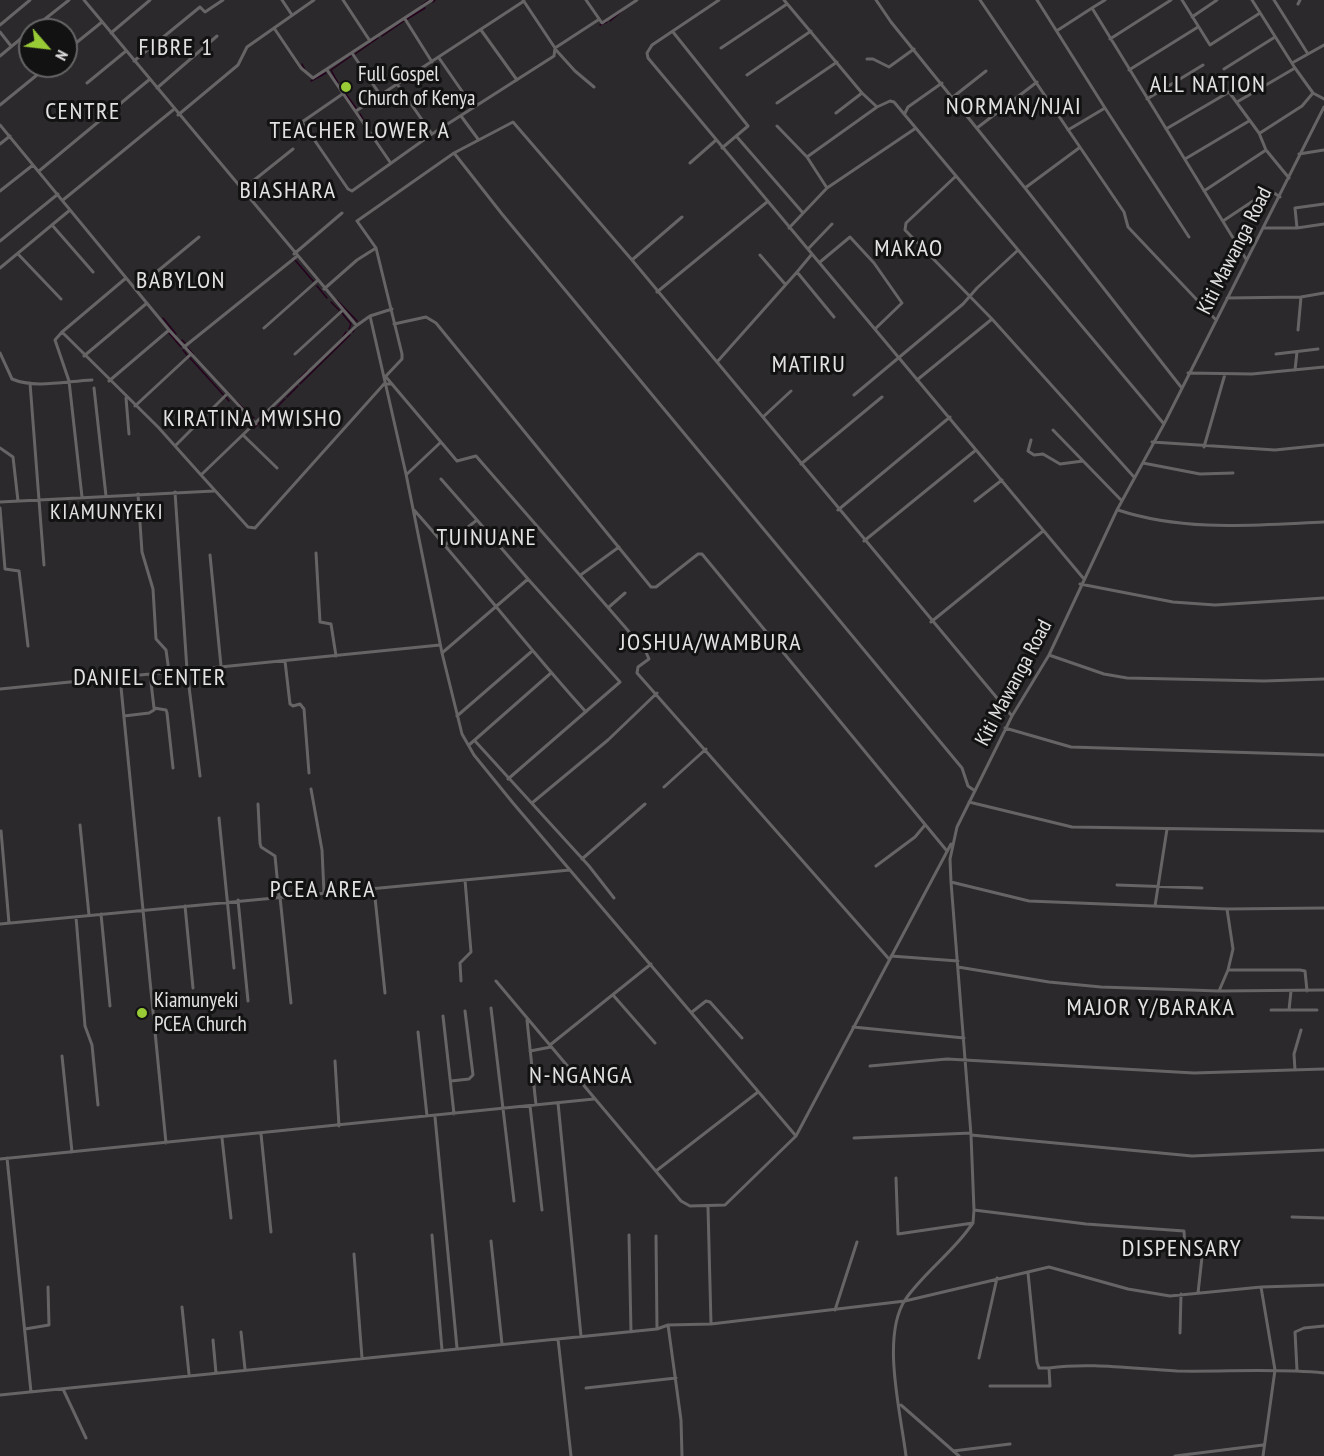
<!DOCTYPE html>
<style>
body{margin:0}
#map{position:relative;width:1324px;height:1456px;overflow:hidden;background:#2b292b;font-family:"PT Sans Narrow",sans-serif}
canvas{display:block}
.north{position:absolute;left:18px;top:18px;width:60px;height:60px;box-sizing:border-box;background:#131213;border:2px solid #666566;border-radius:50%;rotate:118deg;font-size:16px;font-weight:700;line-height:24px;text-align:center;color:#e3e1e2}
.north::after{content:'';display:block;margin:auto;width:21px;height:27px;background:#98cb36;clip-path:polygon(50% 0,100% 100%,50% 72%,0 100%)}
</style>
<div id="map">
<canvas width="1324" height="1456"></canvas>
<div class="north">N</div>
</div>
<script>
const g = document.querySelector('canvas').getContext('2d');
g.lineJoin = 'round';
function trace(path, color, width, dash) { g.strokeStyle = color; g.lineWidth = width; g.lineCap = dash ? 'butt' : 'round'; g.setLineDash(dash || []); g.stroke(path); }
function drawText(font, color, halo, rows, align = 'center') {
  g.font = font + ' "PT Sans Narrow",sans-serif'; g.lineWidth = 6; g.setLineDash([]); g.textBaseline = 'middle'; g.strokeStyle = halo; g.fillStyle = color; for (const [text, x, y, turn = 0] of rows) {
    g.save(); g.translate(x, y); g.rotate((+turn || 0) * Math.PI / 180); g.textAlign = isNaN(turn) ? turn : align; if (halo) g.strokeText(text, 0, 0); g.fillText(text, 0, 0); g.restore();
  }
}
const stream = new Path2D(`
 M433 2 435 0
 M422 5 429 0
 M407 19 425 8
 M610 21 622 11
 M600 25 607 22
 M382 36 404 21
 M355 54 378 38
 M302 64 305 70
 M311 81 326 73
 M338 83 331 70 351 56
 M340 86 356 108
 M360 114 363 119
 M299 124 302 128
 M303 130 307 136
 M295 260 313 281
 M317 286 327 298
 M337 300 357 321
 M331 302 339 310
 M342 313 351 324 349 329
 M163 318 176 334
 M353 332 354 330
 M169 333 181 347
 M343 337 346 332
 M182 340 185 343
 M188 348 193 354
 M183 350 187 355
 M190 358 229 401
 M300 378 307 371
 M300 384 350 335
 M287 397 298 386
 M236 401 254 418
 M277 407 285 399
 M254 428 272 411`);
const minor = new Path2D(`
 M84 0 356 325
 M282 0 292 15
 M343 0 370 41
 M523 0 555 48
 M586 0 602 23 637 0
 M719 0 652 45 647 53 648 58 1084 579
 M784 0 862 93 877 107
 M876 0 891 22 1025 188 1181 387
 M980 0 1124 212 1128 227 1216 320
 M1037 0 1105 108 1068 130
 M1105 0 1092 8 1246 259
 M1182 0 1210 45 1260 13
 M1252 0 1295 68
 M1274 0 1308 54
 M1298 4 1300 0
 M1192 17 1217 0
 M405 19 432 62
 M0 25 30 0
 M274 28 301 68 313 78 432 0
 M31 30 69 0
 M481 30 517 80
 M1058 30 1092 8
 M0 32 11 46
 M673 32 748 126 722 148
 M111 33 150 0
 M1110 39 1171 0
 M721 48 787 4
 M556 50 575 71 594 87
 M66 51 102 22
 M352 53 381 96
 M0 56 30 31
 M439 58 473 107
 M867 59H873L889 67 914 49
 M134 61 200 7 205 12 223 0
 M1292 63 1324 45
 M1224 69 1275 37
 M327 70 390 162
 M1129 70 1198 27
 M747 75 811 31
 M87 83 126 51
 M397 84 432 134
 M157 88 217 36
 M344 93 302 122 348 189 352 191 432 134 554 56 555 48 598 20
 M953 97 986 71
 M1147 99 1203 65
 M1237 102 1295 68 1313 93 1324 99
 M777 103 837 62
 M0 105 48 66
 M1105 108 1189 237
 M356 111 524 1
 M836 113 862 93
 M905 113 908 107 942 83
 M178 115 238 65 247 47 314 0
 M461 116 478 139
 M0 125 169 330 256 424
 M777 126 807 157 827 188
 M977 128 1037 82
 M1166 129 1229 92 1259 133 1266 150
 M1260 133 1302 106 1313 93
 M737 137 803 213
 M0 144 10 136
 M454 153 502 214 962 768 968 786 975 791
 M1299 154 1324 150
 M807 157 877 107 890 101 894 102 1164 424
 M1185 159 1249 121
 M690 163 715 141
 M39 171 150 79
 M956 176 906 223 905 230 992 319 1134 477
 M1025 188 1079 148
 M243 189 293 149
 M0 191 33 165
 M1204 191 1266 150 1289 178
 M63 200 173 110
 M1223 221 1253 201 1274 193 1280 197
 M52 225 93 272
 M789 228 827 188 916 128
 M1263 228H1297L1324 224
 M1297 228 1295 208 1324 204
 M0 241 58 194
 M808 249 832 224
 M18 254 61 299
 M294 254 342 213
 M812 254 797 272 834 317
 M760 255 785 284
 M632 260 682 217
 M820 262 850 237 874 263 902 303 875 329
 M0 268 70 210
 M126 278 62 332 158 427 201 475
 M136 289 199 237
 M324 289 357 260 376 248
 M657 292 767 202
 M1227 298 1301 297 1324 293
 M370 316 406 474 442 653 462 734 474 755 513 803 796 1136
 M394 324 426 317 436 323 651 587H656L698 554H702L947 851
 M264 328 317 281
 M1298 330 1301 297
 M62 332 55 340 69 381 82 497
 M184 347 296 257
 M0 353 12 379C35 389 67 381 92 380
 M295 354 343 310
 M1276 354 1318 349
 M84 356 147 303
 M717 362 797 272
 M1295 370 1297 352
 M1188 373 1252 374 1324 367
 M385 377 402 359V354L376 248 357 221 454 153 513 122 632 260 1012 716
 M386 377 457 461 476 456 645 650 649 659 638 667 637 673 889 959
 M917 380 992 319
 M109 381 169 330
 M30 383 44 565
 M390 384H384L255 528 248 527 201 475 356 326 370 316 392 309
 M94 388 106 496
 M854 395 963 304 977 288 1017 251
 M126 398 129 434
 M135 406 190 355
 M763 417 791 391
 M1053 430 1122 501
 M243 435 277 468
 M1031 440 1028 451 1034 455 1043 454 1060 464 1083 461
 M1152 442 1275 450 1324 445
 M176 445 226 395
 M1204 447 1225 374
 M0 448 13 457 18 501
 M1143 463 1200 474 1233 473
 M801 464 882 397
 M407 474 441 442
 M441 479 477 520
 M175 492 187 670 200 776
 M138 494 142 552 153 589 156 639 166 650 169 672
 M975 501 1002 480
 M0 502 214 491
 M0 508 5 569 19 571 28 646
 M414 510C473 576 526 646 586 712
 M838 510 950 417
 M1118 510C1184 532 1255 525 1324 522
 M864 541 976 450
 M316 553 320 622 331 624 336 656
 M210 555 221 666
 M582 574 619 547
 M1080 584 1173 602 1215 605 1324 598
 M609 607 625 593
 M931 622 1043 531
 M442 653 528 579 477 520 445 545
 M1049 655 1104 674 1127 678 1264 681 1324 679
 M285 661 290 704 293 706 300 704 304 709 309 773
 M150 674 154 708 166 710 167 713 173 768
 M120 677 166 1143
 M0 689 440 645
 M124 716 149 713 154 710
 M457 716 531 652
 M1005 728 1071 747 1324 755
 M475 741 589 866 614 898
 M469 745 551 673
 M508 779 620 682 528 579
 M664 787 706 749
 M311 789 322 850 324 893
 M969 802 1072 827 1324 831
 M532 803 608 740 657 693
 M258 804 260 843 261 847 275 856 279 897
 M219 818 234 968
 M80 825 89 915
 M1 831 9 923
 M582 859 645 804
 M876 866 915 837 925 825
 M951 882 1029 901 1227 909 1324 908
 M1117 885 1202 888
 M374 888 385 993
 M280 897 291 1003
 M238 900 248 1001
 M185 906 193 988
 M1155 906 1167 829
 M1227 909 1233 949 1228 970
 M101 914 110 1006
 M76 917 85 1026 92 1045 98 1105
 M0 924 570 870
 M891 956 958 961
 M958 967 1049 982 1101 987 1219 991 1324 990
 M461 981 460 963 471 952 465 880
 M496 981 681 1201 690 1206 725 1205 796 1136 951 844
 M1219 991 1228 970H1300L1305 971 1307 991
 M613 995 655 1043
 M491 1008 514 1201
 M1271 1010H1317
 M1289 1010 1291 991
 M692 1012 706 1001 710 1002 742 1038
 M443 1016 454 1114
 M527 1020 536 1105
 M853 1027 964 1038
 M418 1032 427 1116
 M550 1045 651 964
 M530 1051 551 1047
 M62 1056 72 1152
 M335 1061 339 1126
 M870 1066 947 1059 1194 1073 1324 1069
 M1295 1070 1294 1054 1301 1030
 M451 1081 469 1079 473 1075 465 1011
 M558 1103 581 1336
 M530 1106 542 1210
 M435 1117 457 1348
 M261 1134 271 1232
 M971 1135 1192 1156 1324 1150
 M222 1138 231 1218
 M854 1138 971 1133
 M7 1158 31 1392
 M0 1159 594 1099
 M656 1171 758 1092
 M896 1178 898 1234 973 1223
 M708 1207 711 1324
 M974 1210 1086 1224 1184 1231 1185 1250 1202 1257 1198 1293
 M1292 1217 1324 1218
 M432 1235 442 1350
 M629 1235 631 1332
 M656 1236 657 1329
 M491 1241 502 1344
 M354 1254 362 1358
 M182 1307 189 1374
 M835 1310 857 1242
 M668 1325 681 1420 682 1456
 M25 1329 49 1325 48 1287
 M241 1332 245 1369
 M1180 1333 1181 1294
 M558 1339 571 1456
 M213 1340 216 1373
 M979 1358 997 1278
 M1049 1368C1091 1362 1134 1369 1177 1371 1226 1372 1275 1368 1324 1373
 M1297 1370 1295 1332 1304 1328 1324 1326
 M990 1386H1050L1049 1368H1039L1037 1362 1028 1273
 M586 1388 676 1378
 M63 1389 86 1438
 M0 1395 657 1329 668 1325 711 1324 905 1301 1049 1267 1128 1289 1170 1296 1261 1287
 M901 1405 959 1456
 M953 1451 1010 1444
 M906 1456C901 1414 881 1337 905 1300 921 1276 949 1255 967 1231L973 1223 974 1210 971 1135 951 882 950 859 957 827 1012 716 1049 655 1117 510 1164 424 1324 107
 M1175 1456 1263 1445
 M1263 1456 1275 1370 1261 1287 1324 1285`);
const markers = [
 [346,87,6,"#98cb36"],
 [142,1013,6,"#98cb36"]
];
const poiNames = [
 ["Full Gospel",358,75],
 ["Church of Kenya",358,99],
 ["Kiamunyeki",154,1001],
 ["PCEA Church",154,1025]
];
const streetNames = [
 ["Kiti Mawanga Road",1235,251,-63],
 ["Kiti Mawanga Road",1014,683,-62]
];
const neighbourhoodNames = [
 ["KIAMUNYEKI",107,513]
];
const quarterNames = [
 ["FIBRE 1",176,48],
 ["ALL NATION",1208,85],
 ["NORMAN/NJAI",1014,107],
 ["CENTRE",83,112],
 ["TEACHER LOWER A",360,131],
 ["BIASHARA",288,191],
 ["MAKAO",909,249],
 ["BABYLON",181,281],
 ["MATIRU",809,365],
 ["KIRATINA MWISHO",253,419],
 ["TUINUANE",487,538],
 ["JOSHUA/WAMBURA",711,643],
 ["DANIEL CENTER",150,678],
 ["PCEA AREA",323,890],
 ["MAJOR Y/BARAKA",1151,1008],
 ["N-NGANGA",581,1076],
 ["DISPENSARY",1182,1249]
];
trace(stream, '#26001e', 1.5);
trace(minor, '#676466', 3);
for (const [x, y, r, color] of markers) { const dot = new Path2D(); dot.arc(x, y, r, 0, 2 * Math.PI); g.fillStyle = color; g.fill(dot); trace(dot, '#131213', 2); }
drawText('21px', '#e3e1e2', '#131213', poiNames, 'left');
drawText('21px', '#e3e1e2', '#131213', streetNames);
g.letterSpacing = '1.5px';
drawText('22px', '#e3e1e2', '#131213', neighbourhoodNames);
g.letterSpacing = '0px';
g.letterSpacing = '1.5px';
drawText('24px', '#e3e1e2', '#131213', quarterNames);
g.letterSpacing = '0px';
</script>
